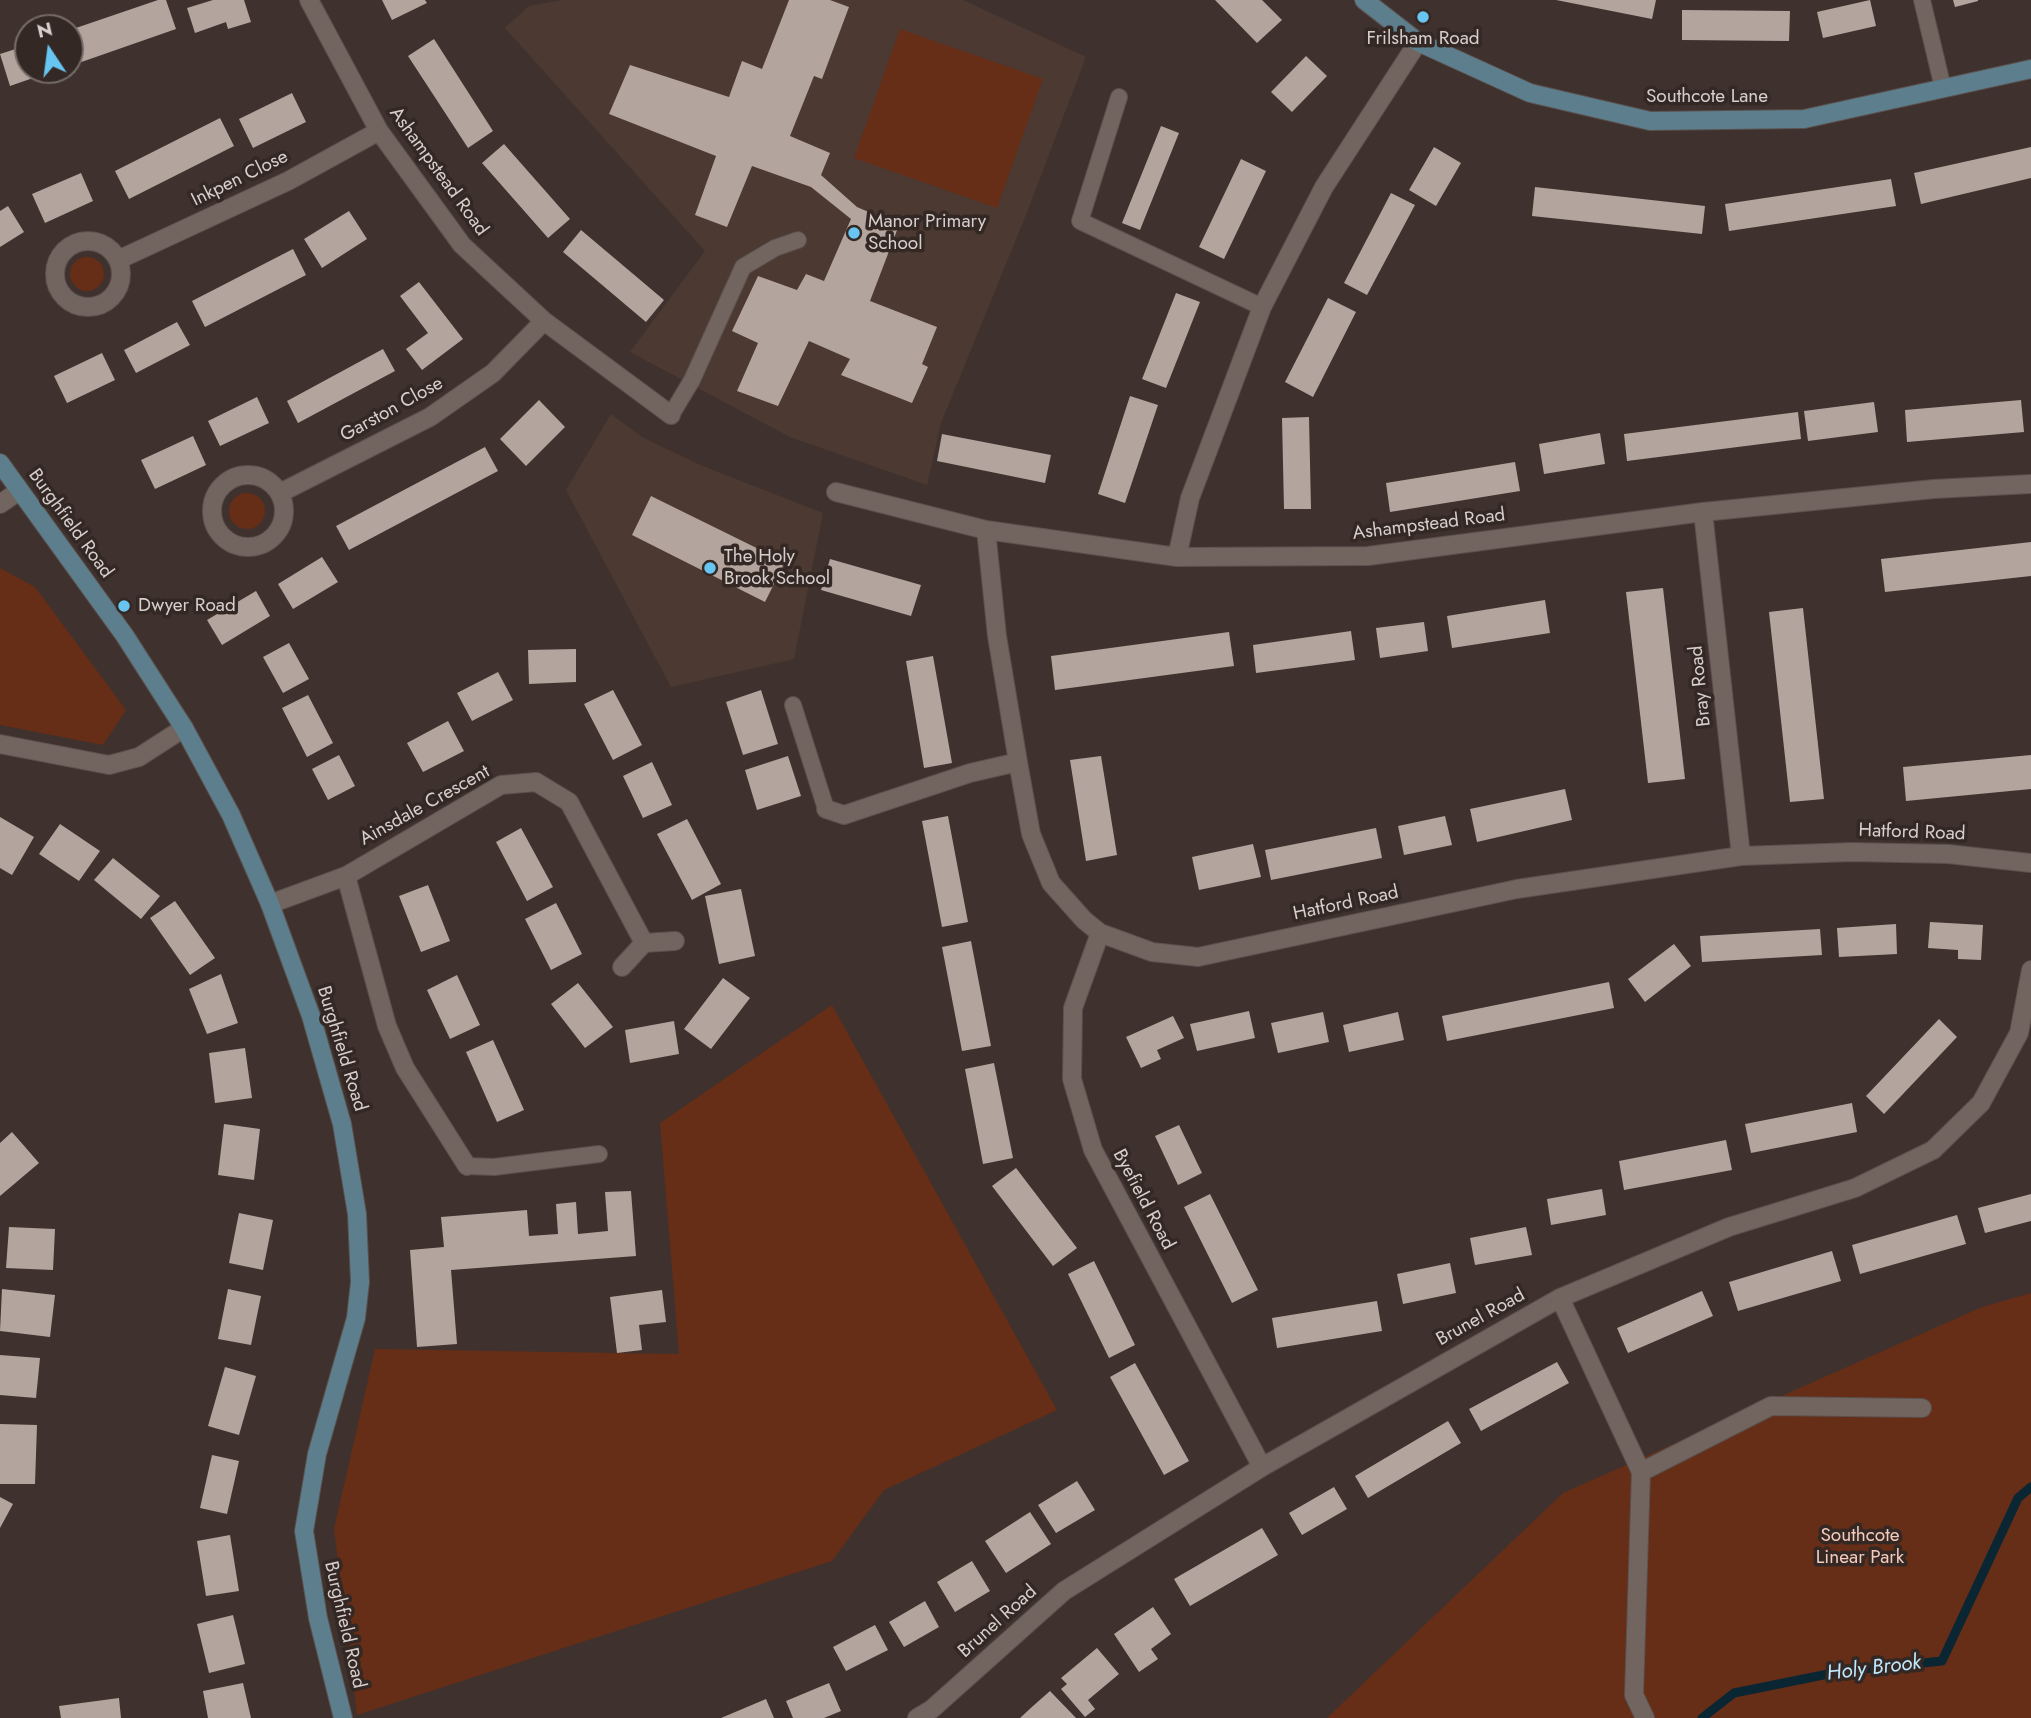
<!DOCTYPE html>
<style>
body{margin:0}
#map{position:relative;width:2031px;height:1718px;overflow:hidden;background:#3f322e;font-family:Jost,sans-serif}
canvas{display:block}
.north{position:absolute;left:14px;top:14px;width:70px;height:70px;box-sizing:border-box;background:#342824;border:2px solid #756b67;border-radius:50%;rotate:347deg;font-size:19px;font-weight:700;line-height:28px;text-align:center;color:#d7cfcc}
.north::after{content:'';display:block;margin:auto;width:24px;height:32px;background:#68c4f0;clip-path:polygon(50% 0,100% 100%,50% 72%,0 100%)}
</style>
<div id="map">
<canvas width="2031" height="1718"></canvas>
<div class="north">N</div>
</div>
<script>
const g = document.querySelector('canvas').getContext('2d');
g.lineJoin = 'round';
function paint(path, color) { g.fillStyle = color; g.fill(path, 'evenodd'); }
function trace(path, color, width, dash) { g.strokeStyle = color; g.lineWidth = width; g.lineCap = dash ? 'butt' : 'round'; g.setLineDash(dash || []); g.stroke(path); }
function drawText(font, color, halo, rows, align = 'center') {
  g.font = font + ' Jost,sans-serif'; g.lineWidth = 7; g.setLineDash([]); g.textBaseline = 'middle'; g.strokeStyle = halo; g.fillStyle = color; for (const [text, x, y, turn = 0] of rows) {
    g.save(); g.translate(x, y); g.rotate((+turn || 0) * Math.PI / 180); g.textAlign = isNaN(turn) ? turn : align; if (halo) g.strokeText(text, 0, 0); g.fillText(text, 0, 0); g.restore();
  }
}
const built = new Path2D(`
 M562 0H963L1086 57 1026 215 941 423 927 485 790 437 630 352 705 251 505 28 529 6Z
 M611 414 642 437 700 465 823 513 794 659 671 687 566 490Z`);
const green = new Path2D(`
 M900 29 1043 79 997 208 854 158Z
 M70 274a17 17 0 1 1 34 0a17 17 0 1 1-34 0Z
 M229 511a18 18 0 1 1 36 0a18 18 0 1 1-36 0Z
 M0 568 35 587 126 710 103 745 0 725Z
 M832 1005 1057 1410 884 1490 832 1561 357 1715 334 1529 375 1349 679 1354 660 1123Z
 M2031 1293V1718H1327L1563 1493 1982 1307Z`);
const stream = new Path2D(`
 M1702 1718 1734 1693 1843 1671 1942 1661 2018 1498 2031 1487`);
const building = new Path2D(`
 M158 0H166L176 29 70 66V30Z
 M213 0H244L251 22 228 29 226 22 195 33 187 8Z
 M382 0H425L427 3 392 20Z
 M789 0H830L849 7 822 79 814 76 790 136 830 153 821 175 857 207 899 225 870 301 937 327 922 364 928 367 912 403 841 375 850 359 809 341 778 406 737 391 758 343 732 331 758 276 797 290 806 274 824 281 851 219 811 187 752 166 727 227 695 215 716 156 609 114 630 65 729 97 742 61 762 69Z
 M1215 0H1262L1282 20 1257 43Z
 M1556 0H1656L1652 19Z
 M1870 0 1876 26 1823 38 1817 12Z
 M1953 0H1978V1L1955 7Z
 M1682 10 1790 11 1789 41 1682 40Z
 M434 39 493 131 468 148 408 56Z
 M28 45V70H56L10 86 0 54Z
 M1306 56 1327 76 1292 112 1271 92Z
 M292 93 306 122 253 148 239 119Z
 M220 118 234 146 129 199 115 171Z
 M1161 126 1179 133 1140 230 1122 223Z
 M504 144 570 219 548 238 482 163Z
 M1434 147 1461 163 1436 206 1409 190Z
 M2031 147V178L1921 204 1914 173Z
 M1241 159 1266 171 1224 259 1199 247Z
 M81 173 93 201 45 223 32 194Z
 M1891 179 1896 206 1729 231 1725 204Z
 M1535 187 1705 206 1702 234 1532 216Z
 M1391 193 1415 205 1367 295 1344 283Z
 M8 206 24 232 0 247V211Z
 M349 211 367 239 322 268 304 239Z
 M581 230 664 300 646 322 563 252Z
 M293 249 306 275 205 327 192 301Z
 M419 282 463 339 422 370 406 349 428 333 400 296Z
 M1176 293 1200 302 1166 388 1142 379Z
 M1328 298 1356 312 1313 397 1285 382Z
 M177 322 190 345 136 373 124 350Z
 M383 349 395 371 298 423 287 401Z
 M102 353 115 380 67 403 54 376Z
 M1130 396 1158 405 1125 503 1098 494Z
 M257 397 269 423 220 446 208 421Z
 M539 400 565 427 526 466 500 439Z
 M2021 400 2024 432 1907 442 1905 410Z
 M1874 402 1878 432 1808 441 1804 411Z
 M1798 412 1801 439 1627 461 1624 434Z
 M1309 417 1311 509H1284L1282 418Z
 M1600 433 1605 464 1544 474 1539 444Z
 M942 434 1051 455 1045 483 937 461Z
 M193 436 206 465 155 489 141 460Z
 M485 447 498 471 349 550 336 526Z
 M1515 462 1520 491 1390 512 1386 483Z
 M651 496 785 562 765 602 632 535Z
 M2031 542V576L1885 592 1881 559Z
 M322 557 338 582 293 609 278 584Z
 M830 559 921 585 911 616 821 590Z
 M1663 588 1685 779 1648 783 1626 592Z
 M256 591 270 616 222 645 207 620Z
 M1545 600 1550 633 1452 648 1447 616Z
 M1803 608 1824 799 1790 802 1769 612Z
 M1424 622 1428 651 1380 658 1376 628Z
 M1351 631 1355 660 1256 673 1253 645Z
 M1229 632 1234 666 1055 690 1051 656Z
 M289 643 309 679 283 693 263 657Z
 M576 649V682L529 684 528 650Z
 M933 656 952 763 924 768 906 661Z
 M498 672 513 700 472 721 457 693Z
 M613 690 642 745 613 760 584 704Z
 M761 690 778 744 743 755 726 702Z
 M308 695 333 743 307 757 282 708Z
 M448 721 464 751 423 772 407 743Z
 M339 755 355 786 328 800 312 769Z
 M2031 755V789L1906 801 1903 767Z
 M788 756 801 796 757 810 745 770Z
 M1101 756 1117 855 1086 861 1070 760Z
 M652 762 672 805 643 818 623 776Z
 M1565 789 1572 820 1477 842 1470 809Z
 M948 816 968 922 942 927 922 821Z
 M1445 816 1452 845 1404 855 1398 826Z
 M0 817 34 837 12 875 0 868Z
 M687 819 721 884 692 900 657 834Z
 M60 824 100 851 79 881 39 854Z
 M521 828 553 887 527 901 496 842Z
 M1376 828 1382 858 1271 880 1265 850Z
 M1253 844 1261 877 1199 890 1192 857Z
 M113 858 160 896 141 919 94 880Z
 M428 885 450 941 421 952 399 896Z
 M741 889 755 956 719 964 705 896Z
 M175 901 215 958 190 975 150 918Z
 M556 903 582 954 551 970 525 919Z
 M1930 922 1983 925 1981 960 1958 959V950L1928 948Z
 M1896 924 1897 954 1839 957 1837 928Z
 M1820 929 1822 955 1702 962 1700 936Z
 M971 941 991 1046 962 1051 942 947Z
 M1674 944 1691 966 1645 1002 1628 979Z
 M221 974 238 1023 207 1034 189 989Z
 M457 975 480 1025 450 1039 427 990Z
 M723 978 750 998 711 1049 684 1029Z
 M1609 982 1614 1008 1447 1041 1442 1016Z
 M578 983 613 1027 585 1048 551 1004Z
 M1249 1011 1255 1038 1197 1051 1190 1024Z
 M1323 1012 1329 1042 1278 1053 1271 1023Z
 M1398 1012 1404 1040 1349 1052 1343 1025Z
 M1173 1016 1184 1038 1157 1050 1161 1059 1141 1068 1126 1037Z
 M1939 1019 1957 1037 1884 1114 1866 1096Z
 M674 1021 679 1054 630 1063 625 1030Z
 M493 1040 524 1110 497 1122 466 1052Z
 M245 1048 252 1098 215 1103 209 1053Z
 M994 1063 1013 1158 983 1164 965 1069Z
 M1852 1103 1857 1132 1751 1153 1745 1124Z
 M224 1124 260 1129 254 1180 218 1175Z
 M1179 1125 1202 1173 1178 1185 1155 1136Z
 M12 1132 39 1163 0 1196V1143Z
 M1726 1140 1732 1170 1624 1190 1619 1161Z
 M1016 1168 1077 1248 1053 1266 992 1186Z
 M1602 1189 1606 1215 1551 1225 1547 1199Z
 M631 1191 636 1256 451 1270 457 1344 417 1347 410 1250 444 1247 441 1217 527 1210 529 1236 558 1234 556 1204 576 1202 578 1234 608 1231 605 1192Z
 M1210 1194 1258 1290 1232 1303 1184 1207Z
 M2031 1194V1221L1985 1233 1978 1208Z
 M239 1213 273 1220 263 1270 229 1263Z
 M1957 1215 1966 1244 1860 1274 1852 1245Z
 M9 1227 55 1229 53 1270 6 1268Z
 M1526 1227 1532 1255 1475 1265 1470 1238Z
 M1832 1251 1841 1281 1738 1311 1729 1282Z
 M1094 1261 1135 1345 1109 1358 1068 1274Z
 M1450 1263 1456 1293 1403 1304 1397 1274Z
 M2 1289 55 1295 50 1337 0 1331Z
 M228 1289 261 1296 251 1345 218 1339Z
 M662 1290 666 1322 639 1325 642 1350 617 1353 610 1297Z
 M1702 1291 1713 1316 1628 1353 1617 1328Z
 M1377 1301 1382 1331 1277 1348 1272 1318Z
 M0 1355 40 1358 36 1398 0 1395Z
 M1557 1362 1569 1383 1481 1431 1469 1409Z
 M1135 1363 1189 1461 1164 1475 1110 1377Z
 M225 1367 256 1376 239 1435 208 1426Z
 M1448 1421 1461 1443 1368 1498 1355 1476Z
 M0 1424 37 1425 35 1484H0Z
 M212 1455 239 1461 227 1514 200 1508Z
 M1077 1481 1095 1510 1056 1533 1038 1505Z
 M1334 1487 1347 1509 1302 1535 1289 1513Z
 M0 1497 13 1504 0 1528Z
 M1030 1512 1051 1544 1006 1573 985 1541Z
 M1262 1528 1278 1555 1190 1606 1174 1579Z
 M230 1535 239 1591 206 1596 197 1541Z
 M972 1561 990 1591 955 1612 937 1582Z
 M925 1601 939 1627 904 1647 889 1622Z
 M1153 1607 1171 1634 1151 1649 1158 1659 1139 1672 1114 1634Z
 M233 1615 245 1664 209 1673 197 1624Z
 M875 1625 888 1650 846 1671 833 1647Z
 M1097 1648 1119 1674 1088 1700 1095 1709 1085 1717 1061 1689 1067 1684 1061 1678Z
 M243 1683 251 1718H208L203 1691Z
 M829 1683 841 1711 824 1718H793L786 1701Z
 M1050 1691 1076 1718H1020L1033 1706Z
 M119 1698 121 1718H61L59 1706Z
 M766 1699 774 1718H721Z`);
const lane = new Path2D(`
 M1922 0 1943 88
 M1119 97 1080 221 1262 307
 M671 415 692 380 743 267 775 248 798 240
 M793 705 826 809
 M467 1166 494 1167 599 1154`);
const street = new Path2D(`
 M309 0 379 131 462 245 544 321 671 415
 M55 274a33 33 0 1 1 66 0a33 33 0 1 1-66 0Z
 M118 260 288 181 379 131
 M212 511a36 36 0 1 1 72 0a36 36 0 1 1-72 0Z
 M836 492 986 530 1177 557 1368 556 1703 512 1934 489 2031 484
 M280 493 430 417 493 373 544 321
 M0 504 19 491
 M1703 512 1741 856
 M986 530 997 636 1018 762 1031 834 1051 883 1084 920 1100 933 1152 952 1198 957 1517 889 1741 856 1852 852 1948 854 2031 863
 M1177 557 1190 498 1262 307 1324 187 1418 42
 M0 744 109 765 139 757 184 728
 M826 809 844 815 970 773 1018 762
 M346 876 387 1026 405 1068 467 1166
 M270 904 346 876 501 785 536 782 569 802 644 943
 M1100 933 1073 1008 1072 1079 1093 1150 1262 1467
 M622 967 644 943 675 941
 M1560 1298 1641 1472 1634 1695 1645 1718
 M1641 1472 1771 1406 1922 1408
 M917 1718 932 1709 1064 1591 1262 1467 1560 1298 1729 1227 1855 1188 1933 1150 1981 1103 2019 1033 2031 970`);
const secondary = new Path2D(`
 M1364 0 1418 42 1530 93 1650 121 1804 119 2031 69
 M0 463 125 636 184 728 231 815 270 904 311 1016 342 1124 357 1214 360 1282 356 1318 317 1454 304 1531 318 1618 343 1718`);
const markers = [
 [1423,17,7,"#68c4f0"],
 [854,233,7,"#68c4f0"],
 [710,568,7,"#68c4f0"],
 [124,606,7,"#68c4f0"]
];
const poiNames = [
 ["Frilsham Road",1423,39,"center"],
 ["Manor Primary",868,222],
 ["School",868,244],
 ["The Holy",724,557],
 ["Brook School",724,579],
 ["Dwyer Road",138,606]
];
const streetNames = [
 ["Southcote Lane",1707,97],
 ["Ashampstead Road",438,172,54],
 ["Inkpen Close",240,179,-26],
 ["Garston Close",392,410,-29],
 ["Burghfield Road",70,524,54],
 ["Ashampstead Road",1429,525,-7],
 ["Bray Road",1701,686,-96],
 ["Ainsdale Crescent",425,806,-29],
 ["Hatford Road",1912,833,2],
 ["Hatford Road",1346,904,-12],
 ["Burghfield Road",341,1049,73],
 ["Byefield Road",1143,1200,62],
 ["Brunel Road",1481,1318,-29],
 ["Brunel Road",998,1622,-42],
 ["Burghfield Road",344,1625,77]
];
const parkNames = [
 ["Southcote",1860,1536],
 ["Linear Park",1860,1558]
];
const waterNames = [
 ["Holy Brook",1874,1669,-7]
];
paint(built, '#4c3932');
paint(green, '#662d17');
trace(stream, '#0b2633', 9);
paint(building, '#b3a49e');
trace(lane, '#5a504d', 18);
trace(street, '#5a504d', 20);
trace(secondary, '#5a504d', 20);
trace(lane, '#72645f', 16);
trace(street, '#72645f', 18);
trace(secondary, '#5d7e8c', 18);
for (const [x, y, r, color] of markers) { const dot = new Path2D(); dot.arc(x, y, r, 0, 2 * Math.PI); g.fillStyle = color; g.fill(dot); trace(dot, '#342824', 2.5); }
drawText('19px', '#d7cfcc', '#342824', poiNames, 'left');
drawText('19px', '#d7cfcc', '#342824', streetNames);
drawText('19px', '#f6cbbc', '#342824', parkNames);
drawText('italic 21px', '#bfe9ff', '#342824', waterNames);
</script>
